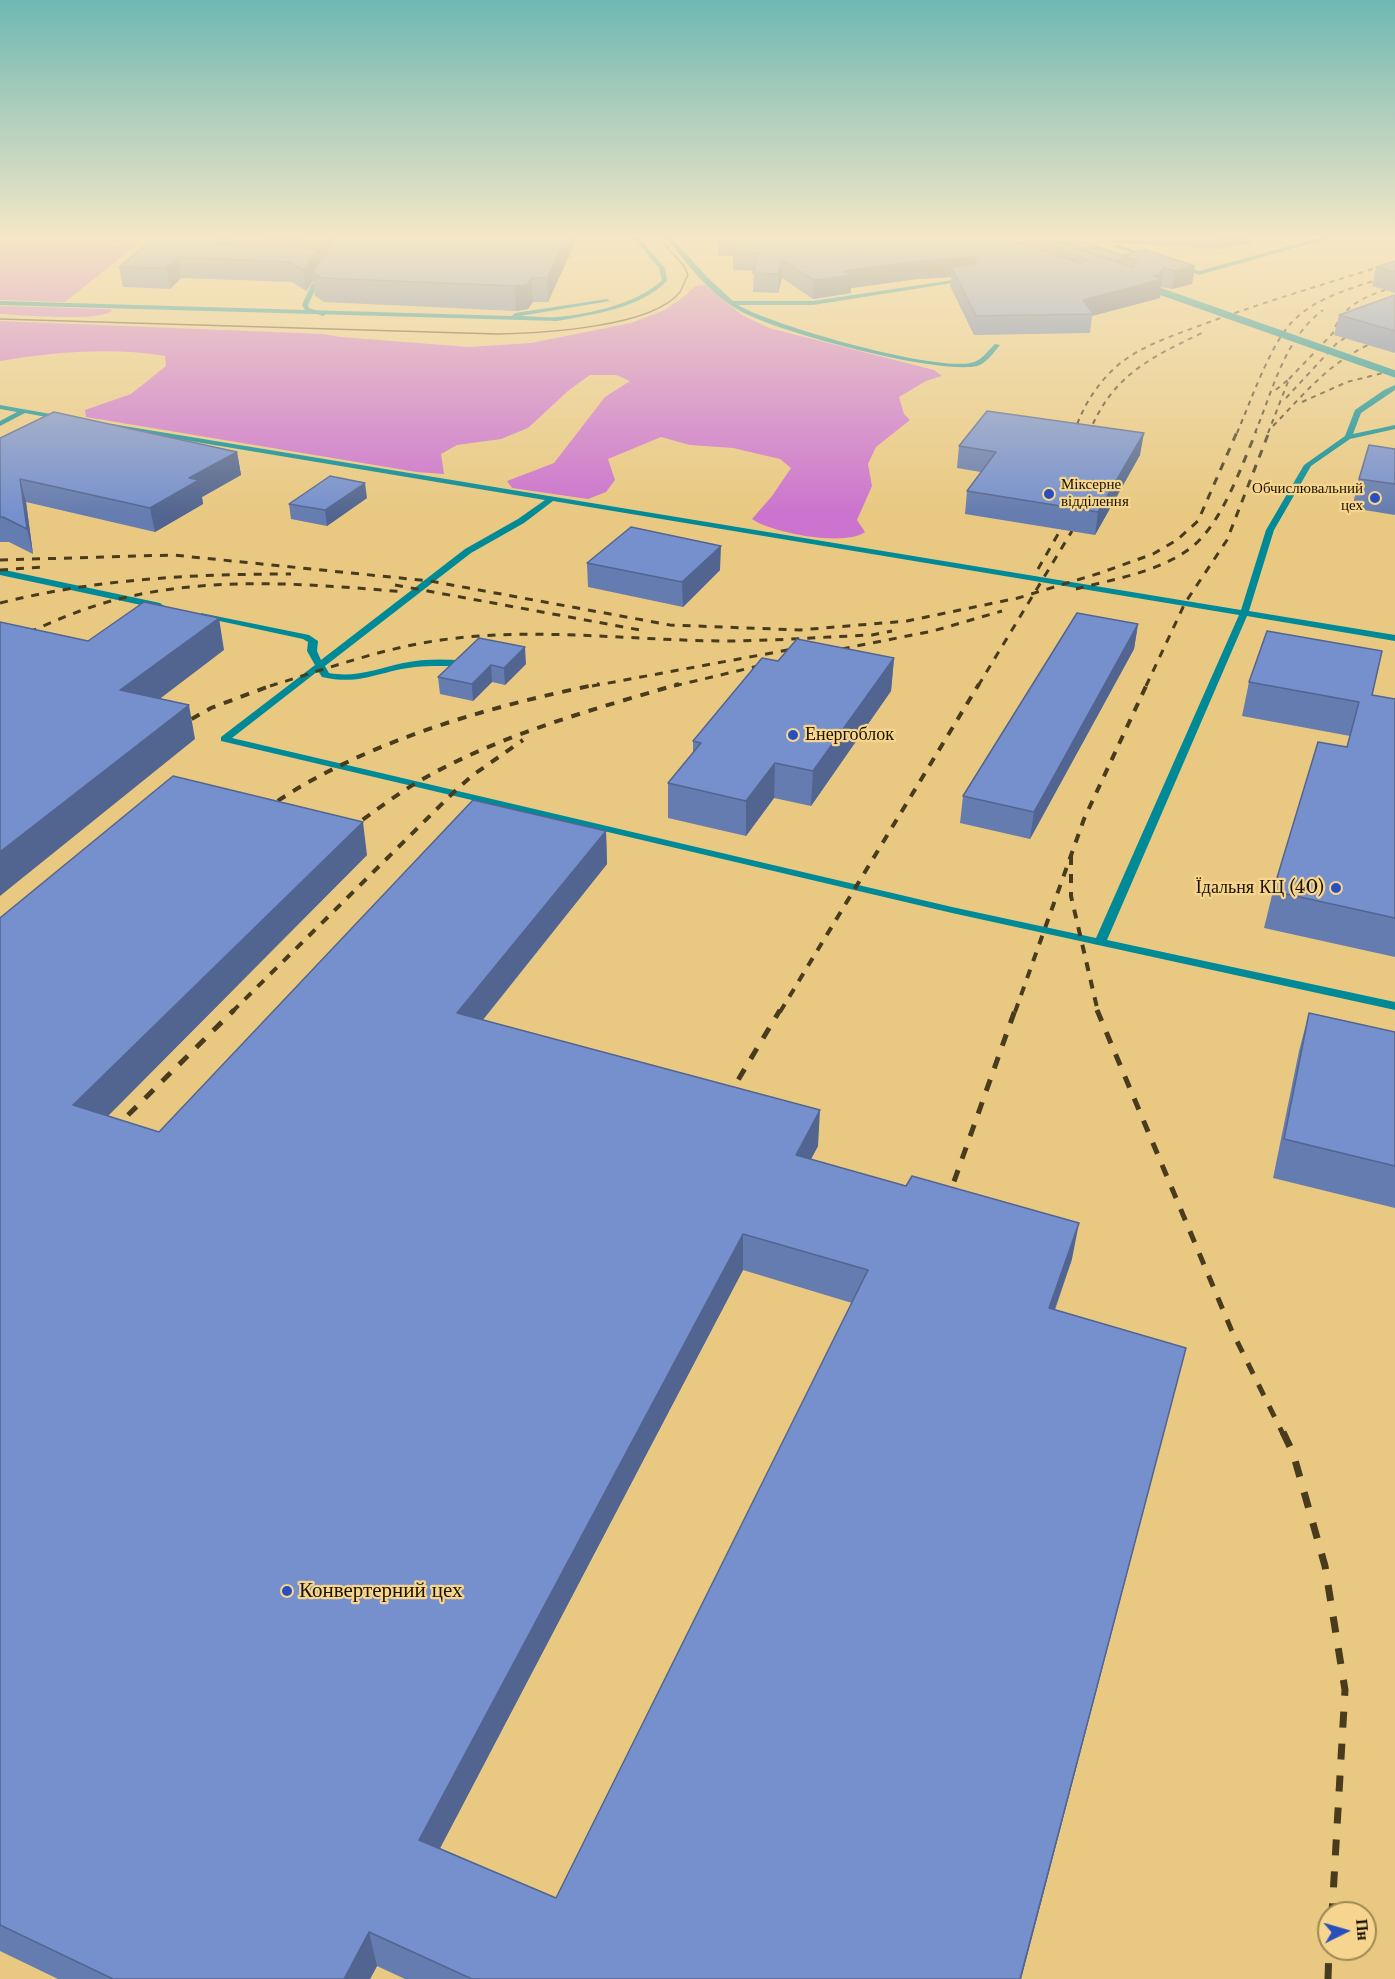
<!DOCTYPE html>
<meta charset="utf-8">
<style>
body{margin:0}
#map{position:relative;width:1395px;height:1979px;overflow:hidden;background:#e9c982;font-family:"Libre Baskerville",serif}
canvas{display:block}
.north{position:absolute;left:1317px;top:1901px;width:60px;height:60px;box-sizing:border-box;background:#f6d68e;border:2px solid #9f8855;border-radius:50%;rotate:85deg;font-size:16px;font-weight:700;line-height:24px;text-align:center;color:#1c1200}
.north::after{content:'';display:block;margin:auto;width:21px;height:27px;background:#294ebd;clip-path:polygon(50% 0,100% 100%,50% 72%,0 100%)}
</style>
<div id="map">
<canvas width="1395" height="1979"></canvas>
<div class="north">Пн</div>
</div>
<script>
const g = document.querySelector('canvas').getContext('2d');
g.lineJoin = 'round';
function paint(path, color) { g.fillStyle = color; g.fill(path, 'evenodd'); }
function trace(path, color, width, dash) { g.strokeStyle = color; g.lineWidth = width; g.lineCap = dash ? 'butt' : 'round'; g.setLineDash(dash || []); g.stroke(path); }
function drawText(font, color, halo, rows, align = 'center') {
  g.font = font + ' "Libre Baskerville",serif'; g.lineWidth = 4.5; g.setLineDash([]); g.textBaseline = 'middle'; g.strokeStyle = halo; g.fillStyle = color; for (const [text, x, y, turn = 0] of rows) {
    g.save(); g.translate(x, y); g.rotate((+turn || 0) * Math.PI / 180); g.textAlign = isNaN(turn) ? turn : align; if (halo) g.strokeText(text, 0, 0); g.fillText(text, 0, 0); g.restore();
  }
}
const forest = new Path2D(`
 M0 244H16L137 245 65 302 0 300Z
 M705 285 742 315 769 328 934 370 942 376 926 381 899 397 904 414 910 420 876 447 868 464 872 486 857 520 865 532C845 547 772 533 752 519L772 496 791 468 780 459 733 448 690 445 661 437 608 459 615 480 606 492 588 499 512 488 507 481 554 463 605 397 630 381 616 375H590L569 390 528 428 501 439 457 445 441 454 444 474 417 472 86 417 85 410 131 394 166 366 165 356C110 347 54 352 0 361V321L323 334 341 337 469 347 531 343 631 323 665 310 686 295 695 286Z
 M0 306 110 309 112 311C98 322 22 315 0 314Z`);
const service = new Path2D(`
 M666 237H671L707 277 733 301H813L967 278 965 281 813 305H738C770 325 941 374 974 362 982 360 989 349 995 344L1000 345C994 352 986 364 977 366 938 375 771 331 737 309 708 292 686 263 666 237Z
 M1323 237H1333L1199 275 1175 266 1178 264 1199 271Z
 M1115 245H1119L1152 257 1147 258 1115 247Z
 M321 274 326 275 317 286 308 305 309 308 325 313V315L323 316 305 310 302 305 311 285Z
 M1395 385V390L1361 413 1353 434 1395 425V429L1350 439 1311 466 1274 530 1249 611 1395 635V641L1247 616 1107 940 1395 1002V1010L952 913 221 741V737L315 665 307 651 308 642 303 639 201 617V613L309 635 318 641 317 651 321 660 465 549 518 519 545 500 112 428 108 426 112 424 1241 610 1266 530 1304 465 1345 436 1355 410 1384 390ZM553 501 1239 615 1096 938 952 907 232 738 318 671 322 677C361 686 379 671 415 667 431 665 447 667 462 665L464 663 459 660C440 659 421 659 403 663 377 669 355 678 329 673L325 666 471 553 524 523Z
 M0 405 62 416 66 418 62 420 25 413 0 426V421L17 412 0 409Z
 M0 569 160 603 164 606 160 609 0 575Z`);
const minor = new Path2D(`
 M633 237H638L665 268 667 281C639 309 594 314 557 321L0 305V301L512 316 515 313 607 299 610 301 520 316C533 316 546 318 558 317 590 314 639 303 662 280L659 268Z`);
const tram = new Path2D(`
 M0 319 497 334C540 333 652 328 680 292 683 287 685 280 688 275L684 266 658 237`);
const railFar4 = new Path2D(`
 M1289 379 1333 333C1341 308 1361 298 1385 290
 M1286 398 1337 343 1345 338
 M1302 402 1347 382 1395 370
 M1273 426C1303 395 1329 363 1368 345
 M1074 433C1082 408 1097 383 1118 365 1142 345 1175 335 1204 324 1267 301 1331 282 1395 262
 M1089 433C1112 376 1149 358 1202 333
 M1237 433C1250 403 1270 345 1292 322 1317 295 1361 286 1395 274
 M1255 433C1273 390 1284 339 1323 310
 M1268 433 1289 379 1272 393`);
const railFar3 = new Path2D(`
 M1072 439 1074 432
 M1086 440 1089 432
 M0 560 173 555 430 581 670 625 800 630 907 621 1018 598 1100 573 1153 554 1177 540 1198 521 1237 432
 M1038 569 1061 529
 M0 570 42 567
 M395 585 640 630
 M1076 589C1114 579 1160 572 1192 547 1222 523 1241 467 1256 432
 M0 603C96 579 192 574 291 574
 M0 646C40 627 80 608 123 598 215 576 312 584 405 592
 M826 652 933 631 1002 611
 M270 686C326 669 383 648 441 640 534 627 628 640 722 641 772 641 822 637 872 635L892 631
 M592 686 804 647
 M674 686 771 663
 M978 686 1072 531
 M1146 686 1185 603 1227 540 1269 432`);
const railFar2 = new Path2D(`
 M176 728 211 708 275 684
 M263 811C358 743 486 707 599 684
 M348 830C371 814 393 797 416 783 495 736 591 710 679 684
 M1071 856V896L1098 1012
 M232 1012 454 792 473 775 523 740
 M780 1012 979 684
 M1015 1012 1084 819 1147 684`);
const railFar1 = new Path2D(`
 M1097 1010 1231 1329 1283 1434
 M726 1100 780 1010
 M111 1132 234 1010
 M946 1204 1015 1010`);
const rail = new Path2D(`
 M1283 1432 1293 1453 1325 1566 1345 1690 1332 1913
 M1328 1979 1329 1949`);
const minorBridge = new Path2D(`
 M1162 292 1395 374`);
const wall = new Path2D(`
 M155 237H576V241L548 302H533L528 309 516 311 324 302 315 296 313 281 306 291 292 282 181 278 170 289 123 287 119 267Z
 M713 237H1003L1024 244V237H1046L1056 241 1123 255 1195 266 1192 284 1172 289 1161 287 1160 298 1092 316 1090 333 974 335 950 286 951 277 917 279 851 288V293L813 299 782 278 778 293 753 292 754 271 733 270V256H718V238Z
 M1107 237H1251L1250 243 1218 249 1107 242Z
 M1395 261V293L1372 286 1376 267Z
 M1395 295V353L1334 335 1339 315Z
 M0 438 237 452 241 475 202 497 203 504 155 532 26 502 33 554 9 542H0Z
 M959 446 1140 455 1095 535 965 514 967 491 981 472 957 468Z
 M1395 449V515L1352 508 1359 479Z
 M367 498 327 526 291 519 289 504Z
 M587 563 720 570 683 607 588 587Z
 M1138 624 1134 649 1030 839 960 823 963 796Z
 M479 638 526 664 505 685 492 682 473 701 440 694 438 677Z
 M894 658 891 691 811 806 774 798 746 836 668 818V783L693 754V741L778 661Z
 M1249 682 1372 695 1395 699V957L1264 928 1273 891 1347 747 1350 736 1242 716Z
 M606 831 607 864 483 1020 818 1146 811 1159 1072 1259 1055 1310 1186 1348 1021 1979H405L377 1966 370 1979H58L0 1951V918L367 855 108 1116 159 1132ZM743 1270 852 1303 556 1898 440 1848Z
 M1309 1013 1395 1032V1208L1273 1178 1299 1051Z`);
const shadedWall = new Path2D(`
 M218 237H230L232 247 218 259 219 263 215 239Z
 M329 237H359L328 261 325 241Z
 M566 237H576V241L548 302 547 278Z
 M1251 237 1250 243 1218 249 1220 238Z
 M319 249 321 269 312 273 313 281 306 291 303 270Z
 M178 257 181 278 170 289 166 268Z
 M977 257 975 275 951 267V277L917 279 851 288V293L813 299 814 280 845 271 918 261Z
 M1122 259 1121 265 1106 262Z
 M782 260V278L778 293V274Z
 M1195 266 1192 284 1172 289 1175 271Z
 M1163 268 1160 298 1092 316 1093 314 1083 300Z
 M531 278 533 302 528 309 516 311 515 286Z
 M1144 433 1140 455 1095 535 1098 512Z
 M237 452 241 475 202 497 203 504 155 532 150 508 189 478Z
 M20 479 26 502 33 554 27 529Z
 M365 483 367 498 327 526 325 510Z
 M721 546 720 570 683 607 682 582Z
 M219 618 224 650 128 723 120 690Z
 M1138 624 1134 649 1030 839 1034 812Z
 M525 647 526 664 505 685 504 668Z
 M894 658 891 691 811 806 813 771Z
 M491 665 492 682 473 701 472 684Z
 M189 705 195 739 0 896V852Z
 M775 763 774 798 746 836V801Z
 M363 822 367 855 83 1141 73 1105Z
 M606 831 607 864 460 1048 457 1013Z
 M820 1110 818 1146 794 1191 796 1155Z
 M1079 1223 1072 1259 1042 1345 1049 1308Z
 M743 1234V1270L426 1875 419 1840Z
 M1186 1348 1021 1979H1020Z
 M369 1932 377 1966 370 1979H344Z`);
const building = new Path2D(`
 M155 237H218L215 239 216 243 220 245 319 249 303 270 289 262 178 257 166 268 119 267Z
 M240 237H329L325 241Z
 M336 237H566L547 278H531L527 285 515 286 322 278 312 273Z
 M718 237H1003L1080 263 1086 262 1087 259 1027 237H1046L1132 267 1137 261 1123 255 1145 250 1195 266 1175 271 1163 268 1159 275 1154 276 1163 279 1083 300 1093 314 976 316 951 267 974 264 977 257 918 261 845 271 852 275 814 280 782 260 778 274 753 273 759 253 733 252 738 238Z
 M1069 238 1123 255 1122 259 1114 261 1056 241Z
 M1395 261V272L1376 267Z
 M1395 295V331L1339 315Z
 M987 411 1144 433 1098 512 967 491 996 452 959 446Z
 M54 412 237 452 189 478 199 480 150 508 20 479 27 529 3 517H0V438Z
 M1369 445 1395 449V484L1359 479Z
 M330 476 365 483 325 510 289 504Z
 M631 527 721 546 682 582 587 563Z
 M144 602 219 618 120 690 189 705 0 852V622L88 641Z
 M1077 613 1138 624 1034 812 963 796Z
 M1267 631 1382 651 1372 695 1395 699V918L1273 891 1318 742 1347 747 1359 702 1249 682Z
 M479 638 525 647 504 668 491 665 472 684 438 677Z
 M797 639 894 658 813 771 775 763 746 801 668 783 701 743 693 741 762 658 778 661Z
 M173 776 363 822 73 1105 159 1132 473 800 606 831 457 1013 820 1110 796 1155 906 1186 912 1176 1079 1223 1049 1308 1186 1348 1020 1979H472L369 1932 344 1979H113L0 1925V918ZM743 1234 868 1270 556 1898 419 1840Z
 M1309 1013 1395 1032V1166L1284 1139Z`);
const markers = [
 [1049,494,6,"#294ebd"],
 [1375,498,6,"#294ebd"],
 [793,735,6,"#294ebd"],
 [1336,888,6,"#294ebd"],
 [287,1591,6,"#294ebd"]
];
const farPoinames = [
 ["Міксерне",1061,485],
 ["відділення",1061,502],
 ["Обчислювальний",1363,489,"right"],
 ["цех",1363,506,"right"]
];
const poiNames = [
 ["Енергоблок",805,735],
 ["Їдальня КЦ (40)",1324,888,"right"]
];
const nearPoinames = [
 ["Конвертерний цех",299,1591]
];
paint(forest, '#cb73ce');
paint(service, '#008996');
paint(minor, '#008996');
trace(tram, '#493b1d', 1.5);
trace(railFar4, '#493b1d', 2, [5, 5]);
trace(railFar3, '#493b1d', 3, [8, 8]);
trace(railFar2, '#493b1d', 4, [9, 9]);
trace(railFar1, '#493b1d', 5, [12, 12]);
trace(rail, '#493b1d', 7, [16, 16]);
trace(minorBridge, '#008996', 7);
paint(wall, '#657cb0');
paint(shadedWall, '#526590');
paint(building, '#7590cd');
trace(building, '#526590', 1.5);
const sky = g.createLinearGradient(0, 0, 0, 515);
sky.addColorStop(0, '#6eb8b3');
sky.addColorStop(0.46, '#f5e7c7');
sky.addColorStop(1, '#f5e7c700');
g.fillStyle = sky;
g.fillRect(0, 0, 1395, 515);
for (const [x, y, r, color] of markers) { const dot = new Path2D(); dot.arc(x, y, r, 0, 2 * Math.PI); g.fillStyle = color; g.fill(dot); trace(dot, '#f6d68e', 2); }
drawText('15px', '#1c1200', '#f6d68e', farPoinames, 'left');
drawText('18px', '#1c1200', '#f6d68e', poiNames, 'left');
drawText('21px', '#1c1200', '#f6d68e', nearPoinames, 'left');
</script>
